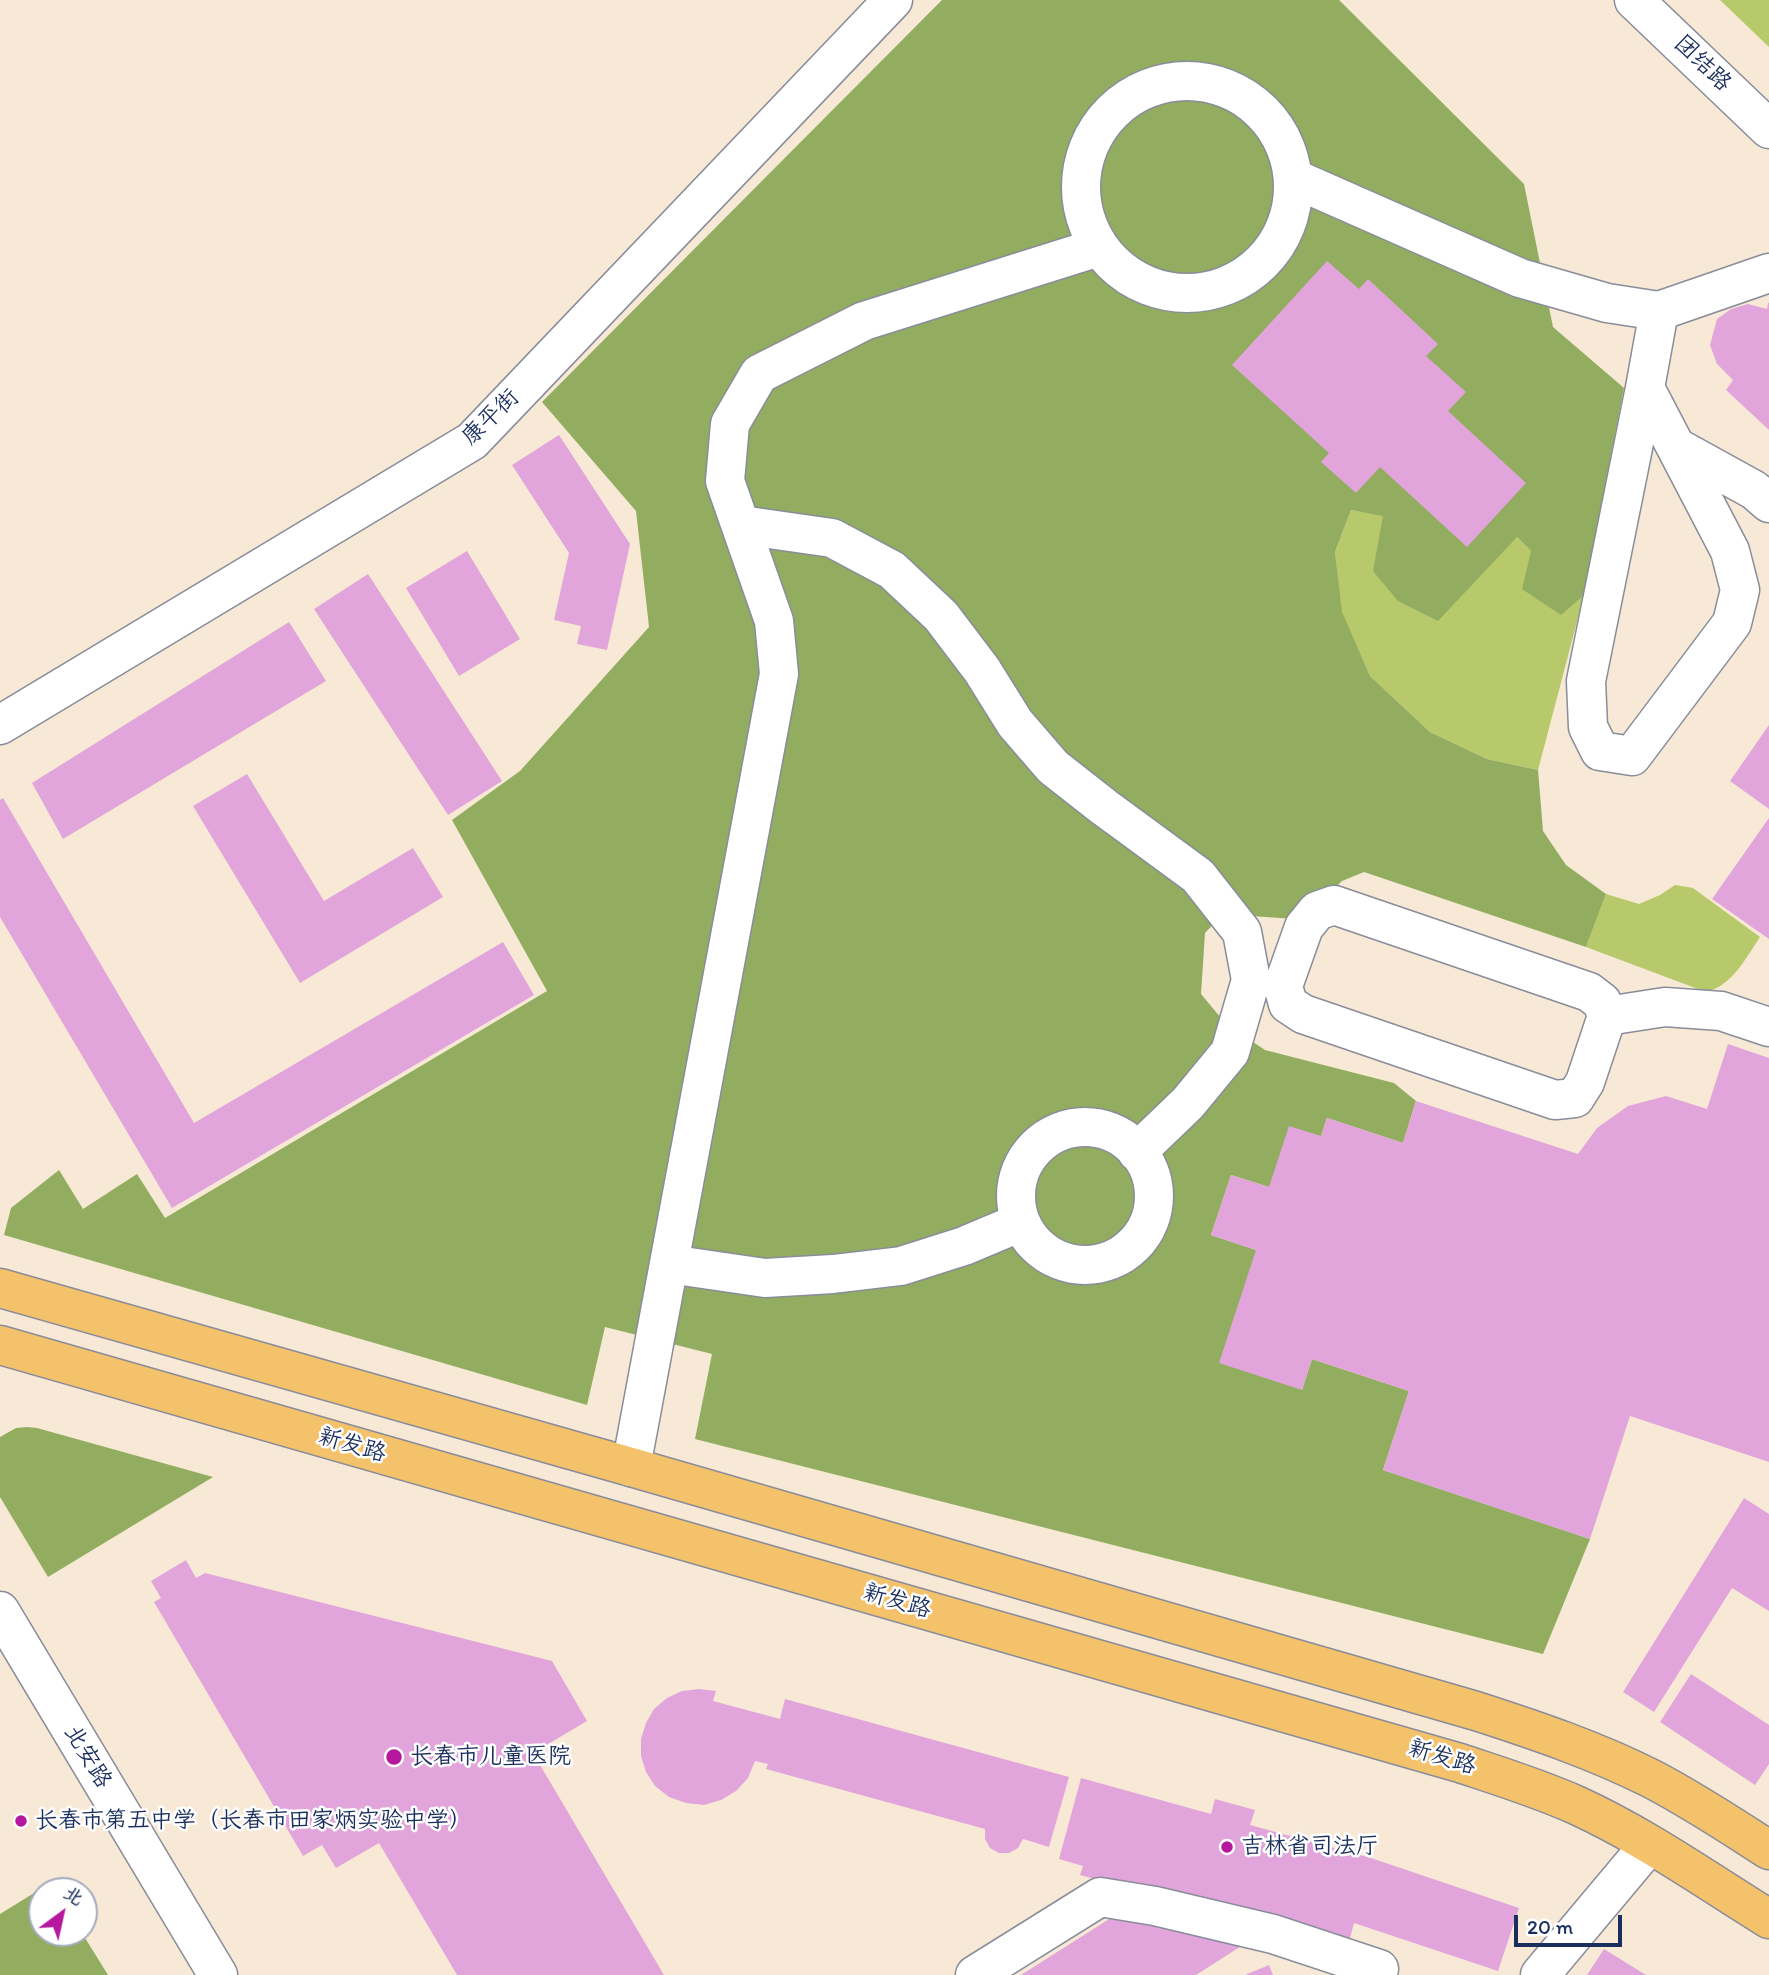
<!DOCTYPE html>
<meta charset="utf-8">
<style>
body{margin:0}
#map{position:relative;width:1769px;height:1975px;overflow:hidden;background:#f7e9d6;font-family:Itim,"LXGW WenKai TC",sans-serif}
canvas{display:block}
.north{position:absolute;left:28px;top:1877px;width:70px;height:70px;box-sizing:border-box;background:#fff;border:2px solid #a4acbf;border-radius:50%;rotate:33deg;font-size:19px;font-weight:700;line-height:28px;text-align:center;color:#1b2f5e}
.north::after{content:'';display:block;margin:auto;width:24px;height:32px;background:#b5179e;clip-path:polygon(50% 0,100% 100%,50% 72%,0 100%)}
.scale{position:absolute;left:1514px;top:1915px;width:108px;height:32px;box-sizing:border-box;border:4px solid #1b2f5e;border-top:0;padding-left:9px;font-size:21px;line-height:24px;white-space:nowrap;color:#1b2f5e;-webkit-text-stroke:5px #fff;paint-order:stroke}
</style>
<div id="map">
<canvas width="1769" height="1975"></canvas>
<div class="north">北</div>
<div class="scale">20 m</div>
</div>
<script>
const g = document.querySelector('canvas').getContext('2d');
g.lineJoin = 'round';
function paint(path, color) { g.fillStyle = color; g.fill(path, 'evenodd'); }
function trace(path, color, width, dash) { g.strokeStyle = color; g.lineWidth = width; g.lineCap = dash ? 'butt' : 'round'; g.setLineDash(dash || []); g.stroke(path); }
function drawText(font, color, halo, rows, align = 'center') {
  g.font = font + ' Itim,"LXGW WenKai TC",sans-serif'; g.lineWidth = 5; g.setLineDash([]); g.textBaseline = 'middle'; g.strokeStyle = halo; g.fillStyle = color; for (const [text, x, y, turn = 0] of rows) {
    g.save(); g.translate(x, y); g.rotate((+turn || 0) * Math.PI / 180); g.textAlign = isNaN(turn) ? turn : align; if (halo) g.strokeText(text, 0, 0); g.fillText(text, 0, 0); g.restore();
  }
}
const green = new Path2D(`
 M1720 0H1769V47Z
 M1351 510 1517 537 1531 551 1584 595 1538 770 1487 759 1430 732 1370 676 1341 612 1335 552Z
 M1675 885 1693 888 1760 937C1745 959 1733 985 1706 992L1586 947 1606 894 1639 904 1660 895Z`);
const forest = new Path2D(`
 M942 0H1339L1524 184 1553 327 1624 388 1584 595 1561 615 1522 589 1531 551 1517 537 1438 621 1398 601 1373 571 1383 516 1351 510 1335 552 1342 612 1370 676 1430 732 1487 759 1538 770 1543 831 1566 865 1606 894 1586 947 1364 872 1342 881 1317 906 1294 919 1223 914 1205 933 1201 994 1226 1024 1265 1050 1394 1083 1416 1101 1403 1143 1327 1118 1321 1136 1269 1187 1231 1175 1211 1235 1256 1250 1302 1390 1312 1359 1409 1391 1383 1470 1590 1539 1543 1654 695 1439 712 1354 605 1327 587 1405 4 1235 11 1208 59 1170 83 1209 137 1174 165 1218 547 991 452 820 520 771 649 627 636 511 542 402Z
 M27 1427 37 1428 213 1477 48 1577 0 1497V1437L16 1428Z
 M52 1882 57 1891H42V1933H82L108 1975H0V1914Z`);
const building = new Path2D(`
 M1327 261 1359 289 1368 279 1438 344 1426 356 1466 392 1448 411 1526 483 1467 547 1380 467 1356 493 1321 462 1329 453 1232 365Z
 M1768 303H1769V430L1726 390 1733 380 1717 364 1710 345 1717 319 1731 309 1748 304 1767 309Z
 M559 435 630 544 607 650 577 644 581 626 554 620 569 553 512 465Z
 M467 551 520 639 459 676 406 588Z
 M368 574 502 781 448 815 314 609Z
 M289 622 326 681 63 839 32 783Z
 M1769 725V809L1730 781Z
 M247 774 324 901 413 848 443 897 300 983 193 806Z
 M3 798 194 1123 503 942 534 995 172 1208 0 917V800Z
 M1769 818V939L1712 899Z
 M1728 1044 1769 1058V1462L1630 1416 1590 1539 1383 1470 1409 1391 1312 1359 1302 1390 1219 1363 1256 1250 1211 1235 1231 1175 1269 1187 1289 1126 1321 1136 1327 1118 1403 1143 1416 1101 1578 1154 1597 1128 1628 1106 1666 1096 1707 1109Z
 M1744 1498 1769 1514V1611L1732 1588 1654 1712 1623 1692Z
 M186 1560 196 1578 205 1573 552 1661 587 1721 533 1753 664 1975H457L379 1843 336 1868 322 1845 303 1856 154 1602 161 1598 151 1581Z
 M1691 1674 1769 1725V1764L1755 1785 1660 1722Z
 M699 1689 716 1691 713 1701 780 1719 785 1699 1069 1777 1049 1847 1023 1839 1018 1848 1009 1853H999L990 1848 985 1839V1829L766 1769 768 1764 755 1761 748 1778 736 1791 721 1800 704 1805 686 1803 669 1797 655 1786 646 1772 641 1756V1739L646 1723 654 1709 667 1698 682 1691Z
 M1081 1778 1211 1814 1215 1799 1255 1810 1250 1825 1371 1858 1519 1908 1498 1971 1354 1923 1347 1949 1080 1875 1083 1866 1059 1859Z
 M1117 1914 1257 1936 1196 1975H1021Z
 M1604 1949 1646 1975H1587Z
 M1269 1965 1273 1975H1245Z`);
const minor = new Path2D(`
 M1634 0 1769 129
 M1081 187a106 106 0 1 1 212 0a106 106 0 1 1-212 0Z
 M1293 178 1520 278 1607 303 1659 311 1769 273
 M1645 388 1730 551 1740 590 1732 623 1632 756 1600 751 1588 727 1586 681 1645 388 1659 311
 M1676 447 1754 490 1769 503
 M741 525 832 538 892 570 941 616 982 670 1015 723 1053 767 1104 807 1198 876 1242 932 1251 980 1230 1052 1188 1103 1137 1152
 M0 725 472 441 893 0
 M1334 905 1589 992 1602 1002 1607 1016 1585 1082 1575 1098 1555 1100 1303 1014 1288 1004 1283 986 1304 927 1317 911Z
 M1607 1016 1665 1007 1721 1011 1769 1027
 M1016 1196a69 69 0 1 1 138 0a69 69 0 1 1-138 0Z
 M669 1264 765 1278 833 1274 901 1266 964 1246 1021 1222
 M631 1467 779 674 774 621 725 481 730 424 759 374 864 321 1099 247
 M0 1611 218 1975
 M975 1975 1100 1897 1155 1906 1273 1934 1379 1969
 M1540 1975 1649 1845`);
const major = new Path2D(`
 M0 1288 631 1467 1476 1711C1535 1730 1594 1750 1650 1778 1691 1799 1730 1825 1769 1850
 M0 1345 1460 1763C1499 1776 1538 1788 1576 1805 1644 1836 1706 1880 1769 1919`);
const markers = [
 [394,1757,9,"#b5179e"],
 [21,1821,7,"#b5179e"],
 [1227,1847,7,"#b5179e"]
];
const streetNames = [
 ["团结路",1702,64,44],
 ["康平街",491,418,-44],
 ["新发路",352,1446,16],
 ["新发路",897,1602,16],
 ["北安路",87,1757,59],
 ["新发路",1442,1758,17]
];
const poiNames = [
 ["长春市儿童医院",410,1757],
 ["长春市第五中学（长春市田家炳实验中学）",35,1821],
 ["吉林省司法厅",1241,1847]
];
paint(green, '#b8c96c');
paint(forest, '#92ad60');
paint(building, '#e2a5db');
trace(minor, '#898c9a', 41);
trace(major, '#898c9a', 41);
trace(minor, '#fff', 38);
trace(major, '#f3c26a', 38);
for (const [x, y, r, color] of markers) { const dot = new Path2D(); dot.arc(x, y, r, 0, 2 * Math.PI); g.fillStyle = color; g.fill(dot); trace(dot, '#fff', 2.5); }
drawText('23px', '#1b2f5e', '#fff', streetNames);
drawText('23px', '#1b2f5e', '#fff', poiNames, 'left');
</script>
